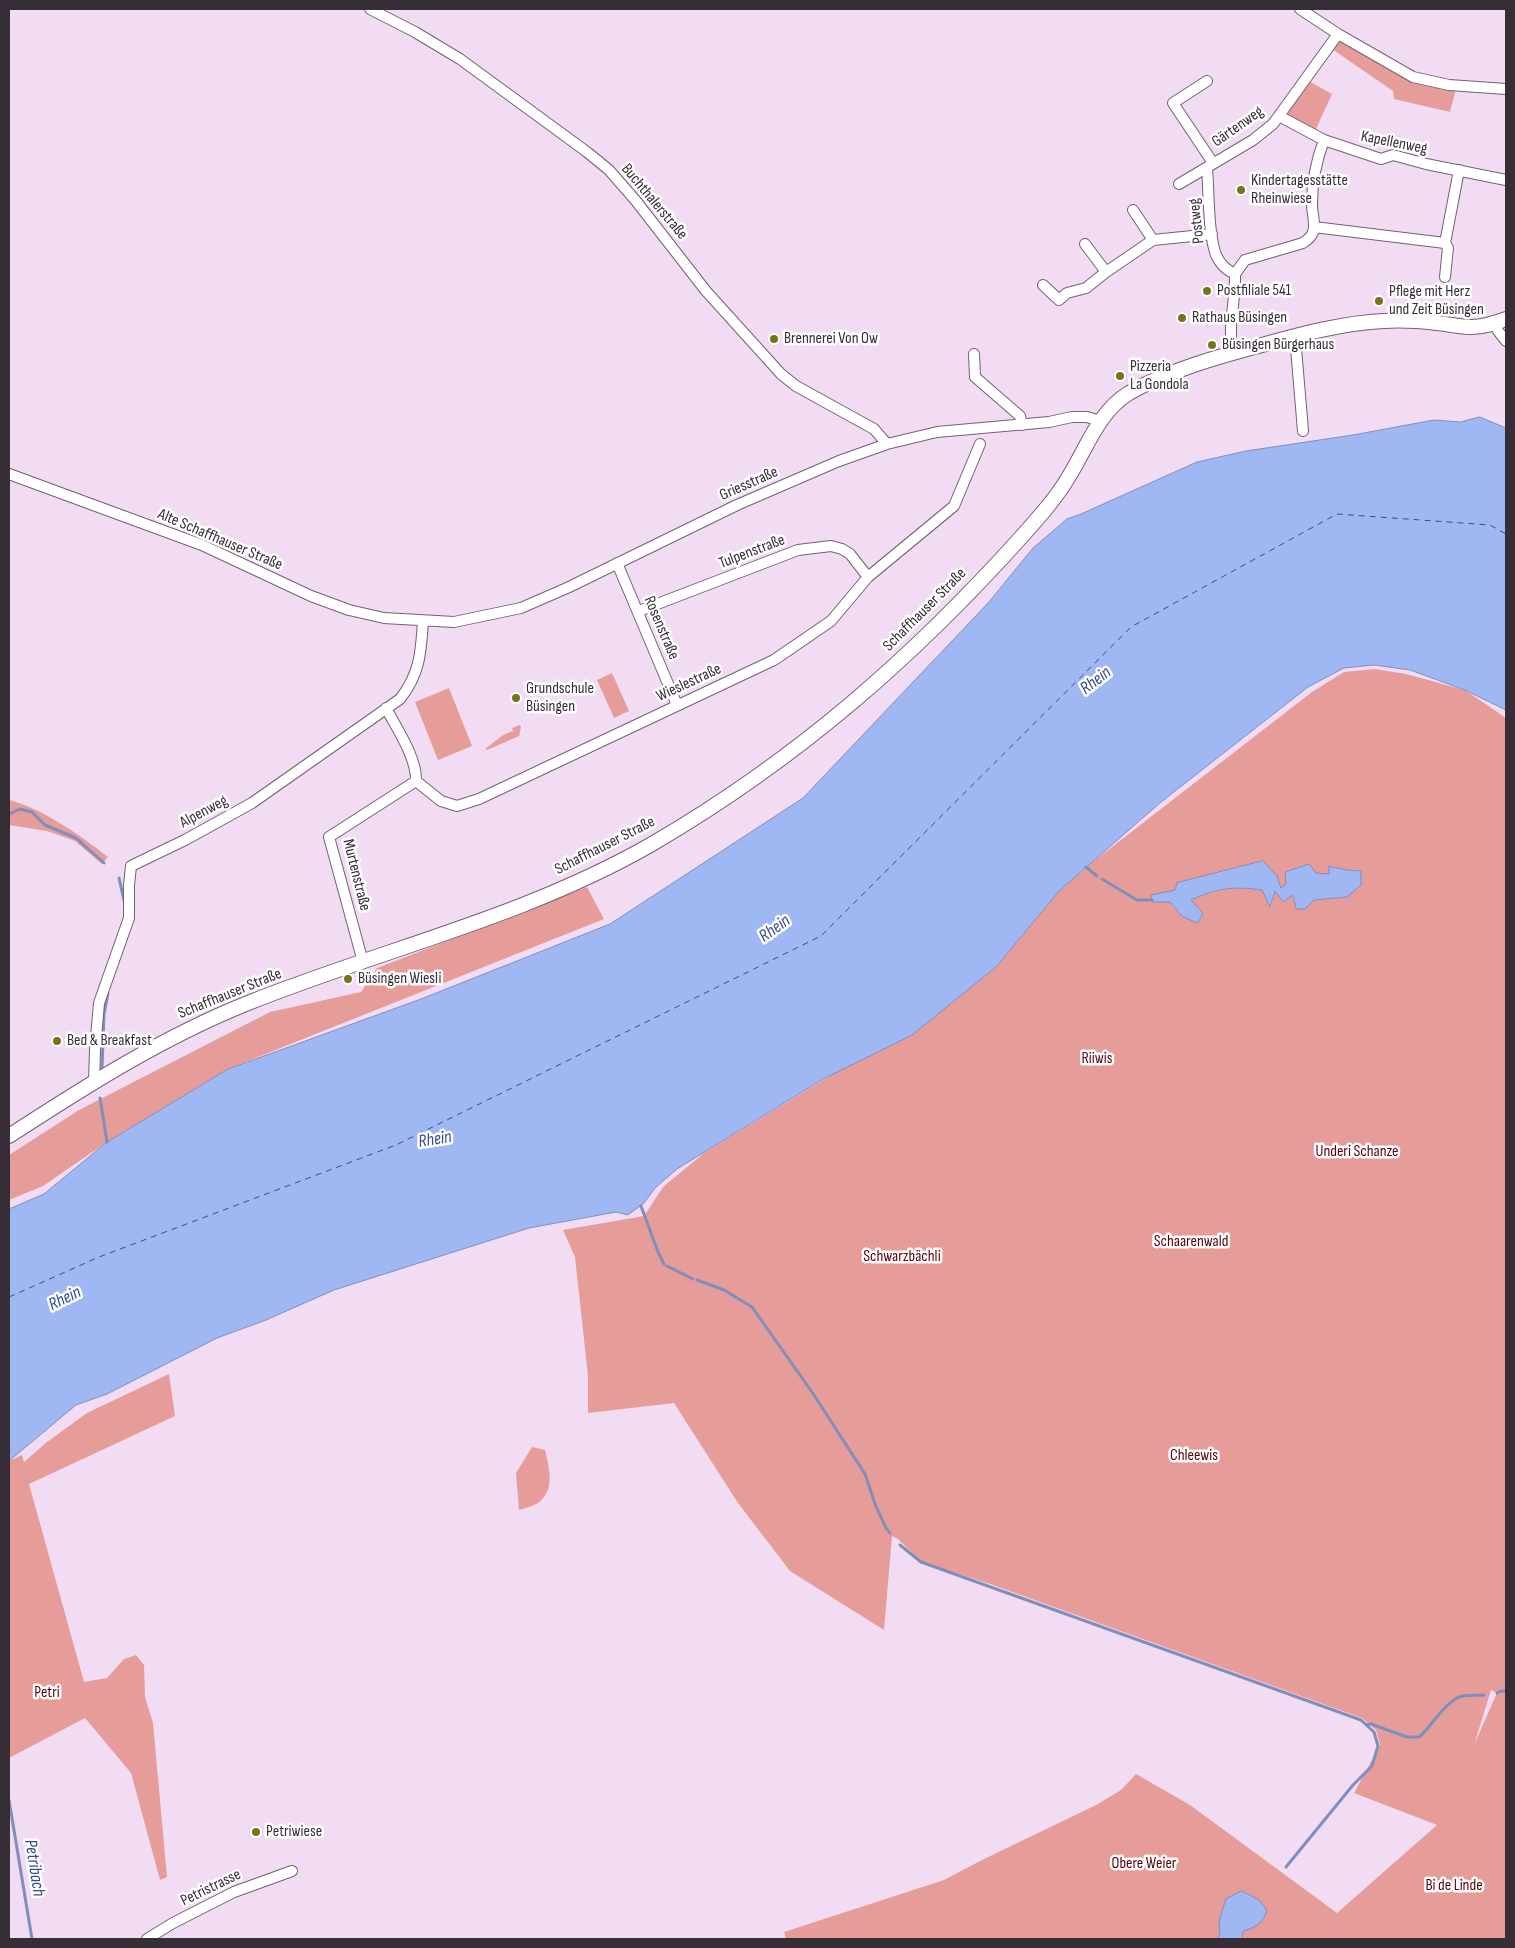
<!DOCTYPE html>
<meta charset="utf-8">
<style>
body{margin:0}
#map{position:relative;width:1515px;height:1948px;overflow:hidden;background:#f2dcf4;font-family:"Sofia Sans Condensed",sans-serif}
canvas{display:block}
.frame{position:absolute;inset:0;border:10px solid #362d37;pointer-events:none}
</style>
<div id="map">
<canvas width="1515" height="1948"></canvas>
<div class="frame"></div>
</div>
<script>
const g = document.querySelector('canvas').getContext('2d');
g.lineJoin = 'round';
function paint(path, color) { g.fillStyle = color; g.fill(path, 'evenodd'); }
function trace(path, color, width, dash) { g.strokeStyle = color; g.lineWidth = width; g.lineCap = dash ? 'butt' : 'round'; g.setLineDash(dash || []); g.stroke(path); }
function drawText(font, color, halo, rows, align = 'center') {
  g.font = font + ' "Sofia Sans Condensed",sans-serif'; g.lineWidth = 5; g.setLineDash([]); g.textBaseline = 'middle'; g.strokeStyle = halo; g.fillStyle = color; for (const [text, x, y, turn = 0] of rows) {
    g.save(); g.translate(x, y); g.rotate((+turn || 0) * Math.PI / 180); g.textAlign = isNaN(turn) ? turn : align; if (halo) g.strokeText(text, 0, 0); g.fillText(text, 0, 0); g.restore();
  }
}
const green = new Path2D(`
 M1338 34 1397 69 1457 85 1450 112 1394 99 1393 91 1329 47Z
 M1307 80 1332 94 1315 131 1289 117 1287 112Z
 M1375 669 1406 674 1465 690 1506 718V1939H786L784 1932 944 1880 982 1860 1096 1805 1121 1790 1136 1774 1190 1805 1337 1913 1437 1825 1354 1793 1380 1745 1376 1730 1362 1718 990 1584 921 1562 898 1539 892 1536 884 1630 790 1571 738 1503 674 1403 588 1413V1376L575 1257 563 1230 644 1216 663 1187 704 1153 836 1072 905 1038 996 967 1059 891 1086 867 1312 692 1344 672ZM1263 861 1281 889C1292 878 1314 873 1329 874L1330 866 1347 870 1361 871 1347 897 1314 900 1275 891 1271 906 1263 890C1234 886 1217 888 1191 900L1183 917 1170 902 1178 883ZM1491 1690 1497 1693 1474 1745Z
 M612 673 629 711 614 718 597 680Z
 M449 688 472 746 438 760 415 702Z
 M520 725 521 727 519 736 487 750 485 749 503 735 513 731 512 728Z
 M9 800C42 808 81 836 108 857L102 864 75 841 47 831 9 825Z
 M587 887 604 919 228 1069 107 1142 43 1186 9 1200V1155L79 1110 270 1012 361 992 377 968Z
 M169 1374 175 1416 29 1484 84 1682 107 1678 124 1659 136 1655 144 1665 145 1697 153 1723 167 1877 160 1880 131 1773 85 1718 9 1758V1461L22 1455 24 1462 47 1442 87 1413Z
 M532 1447 545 1450C549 1468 556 1490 538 1503 534 1506 525 1508 519 1510L516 1473Z`);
const water = new Path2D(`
 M1480 417 1506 428V710L1465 690 1410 670 1374 665 1344 668 1308 687 1161 802 1059 891 996 967 912 1035 823 1079 677 1169 655 1188 644 1203 628 1215 616 1212 529 1228 334 1290 266 1320 217 1338 107 1394 76 1405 9 1461V1209L44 1194 107 1142 228 1069 421 999 610 924 803 798 989 602 1033 548 1067 519 1081 514 1197 462 1246 451 1353 435 1434 420 1460 422Z
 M1263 861 1277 876 1281 888 1286 884 1285 872 1309 864 1316 873 1329 874V866L1347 870 1361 871V885L1347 897 1314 900 1305 909H1296L1293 895 1283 902 1275 891 1270 907 1262 890C1234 886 1217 888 1191 900L1203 913 1198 923 1183 917 1170 902H1152L1151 895 1175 890 1177 883Z
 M1242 1891 1259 1900 1267 1910C1263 1923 1257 1927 1243 1931L1242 1939H1218L1220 1933 1219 1921 1226 1899Z`);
const stream = new Path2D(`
 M9 814 20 809 32 812 45 825 76 838 104 863
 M1086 867 1097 876
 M119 878 125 905
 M1102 879 1137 900H1152
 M102 1068 104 1014 108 993
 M100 1098 107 1142
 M641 1206 658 1252 664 1264
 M667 1266 693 1279
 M697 1280 724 1290 752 1307 814 1395 865 1474 875 1504 886 1528 890 1533
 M900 1545 921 1562 1361 1720 1374 1732 1378 1746 1372 1766 1353 1785 1286 1867
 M1497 1693 1501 1691H1506
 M1366 1725 1371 1724 1407 1737H1419C1432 1726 1441 1707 1457 1698 1464 1694 1476 1696 1484 1695
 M9 1800 32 1939`);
const ferry = new Path2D(`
 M9 1297 99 1257 396 1145 821 936 1131 627 1337 514 1490 525 1506 534`);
const street = new Path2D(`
 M370 9 415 32 460 59 587 152 609 170 636 201 706 291 781 374 796 386 874 429 887 444
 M1300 9 1338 34 1413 77 1449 85 1506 89
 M1207 81 1173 103 1213 163
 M1279 116 1324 140 1381 159 1393 155 1426 164 1506 180
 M1207 168C1209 192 1208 233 1216 255 1220 264 1226 270 1235 274 1236 300 1227 327 1233 353
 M1179 184 1253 140 1273 124 1338 34
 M1133 210 1153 240
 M1314 227 1445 243 1459 170
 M1445 243 1448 248 1445 277
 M1085 244 1106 272
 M1235 274 1245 260 1303 243C1307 240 1311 238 1313 232 1316 225 1312 213 1312 205 1312 182 1316 161 1324 140
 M1043 285 1059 300 1067 293 1086 288 1106 272 1153 240 1212 234
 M1495 323 1498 331 1506 341
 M1295 336 1303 431
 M974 354 975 377 1020 416 1022 425
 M9 474 202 545 311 596 349 610 384 618 454 622 521 608 567 588 737 505 839 461 887 444 937 432 1049 422 1072 417H1087L1100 421
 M617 563 677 705
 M639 611 798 550 831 546 842 549 850 554 868 577
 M386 708C397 729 417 758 416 781L441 801 457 806 479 799 774 660 831 621 868 577 954 506 980 444
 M363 962 329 837 416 781
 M94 1082 95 1049 99 1003 129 918V885L131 866 185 840 252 803 400 699C420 674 421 652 423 621
 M147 1939 173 1923 234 1892 292 1871`);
const secondary = new Path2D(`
 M9 1136C86 1086 163 1037 248 1003 383 949 525 917 652 844 796 760 913 658 1024 534 1040 516 1056 498 1068 478 1087 448 1098 412 1129 393 1167 371 1220 356 1262 345 1302 334 1342 323 1384 321 1401 320 1419 321 1437 323 1448 324 1460 327 1472 327 1484 327 1495 323 1506 319`);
const markers = [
 [1241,190,5,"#767418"],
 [1207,291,5,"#767418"],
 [1379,301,5,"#767418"],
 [1182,318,5,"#767418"],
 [774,339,5,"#767418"],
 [1212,345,5,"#767418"],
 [1120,376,5,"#767418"],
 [516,698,5,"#767418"],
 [348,979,5,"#767418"],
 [57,1041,5,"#767418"],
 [256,1832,5,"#767418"]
];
const streetNames = [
 ["Gärtenweg",1238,127,-35],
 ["Kapellenweg",1394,143,11],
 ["Buchthalerstraße",654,202,50],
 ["Postweg",1197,221,-96],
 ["Griesstraße",749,484,-24],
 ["Alte Schaffhauser Straße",220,540,23],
 ["Tulpenstraße",752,552,-21],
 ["Schaffhauser Straße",925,610,-45],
 ["Rosenstraße",661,628,67],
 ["Wieslestraße",689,683,-25],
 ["Alpenweg",204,812,-28],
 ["Schaffhauser Straße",605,846,-27],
 ["Murtenstraße",356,875,76],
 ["Schaffhauser Straße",230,994,-22],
 ["Petristrasse",211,1888,-26]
];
const poiNames = [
 ["Kindertagesstätte",1251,181],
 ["Rheinwiese",1251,199],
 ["Postfiliale 541",1217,291],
 ["Pflege mit Herz",1389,292],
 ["und Zeit Büsingen",1389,310],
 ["Rathaus Büsingen",1192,318],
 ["Brennerei Von Ow",784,339],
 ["Büsingen Bürgerhaus",1222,345],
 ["Pizzeria",1130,367],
 ["La Gondola",1130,385],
 ["Grundschule",526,689],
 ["Büsingen",526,707],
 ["Büsingen Wiesli",358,979],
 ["Bed & Breakfast",67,1041],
 ["Petriwiese",266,1832]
];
const parkNames = [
 ["Riiwis",1097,1059],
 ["Underi Schanze",1357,1152],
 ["Schaarenwald",1191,1242],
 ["Schwarzbächli",902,1257],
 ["Chleewis",1194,1456],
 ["Petri",47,1693],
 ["Obere Weier",1144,1864],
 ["Bi de Linde",1454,1886]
];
const waterNames = [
 ["Rhein",1096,681,-38],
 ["Rhein",775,929,-36],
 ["Rhein",435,1140,-9],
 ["Rhein",65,1299,-26],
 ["Petribach",34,1868,81]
];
paint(green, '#e69d9a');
paint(water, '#9fb8f3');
trace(water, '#808ebb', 1);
trace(stream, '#808ebb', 3);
trace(ferry, '#344e93', 1, [6, 5]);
trace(street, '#746075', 12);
trace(secondary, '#746075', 16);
trace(street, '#fff', 10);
trace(secondary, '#fff', 14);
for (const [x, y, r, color] of markers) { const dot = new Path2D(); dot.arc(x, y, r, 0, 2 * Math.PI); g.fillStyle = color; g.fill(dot); trace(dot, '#fff', 2); }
drawText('16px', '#362d37', '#fff', streetNames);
drawText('16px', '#362d37', '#fff', poiNames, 'left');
drawText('16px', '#5a010f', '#fff', parkNames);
drawText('italic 18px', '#344e93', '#fff', waterNames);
</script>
